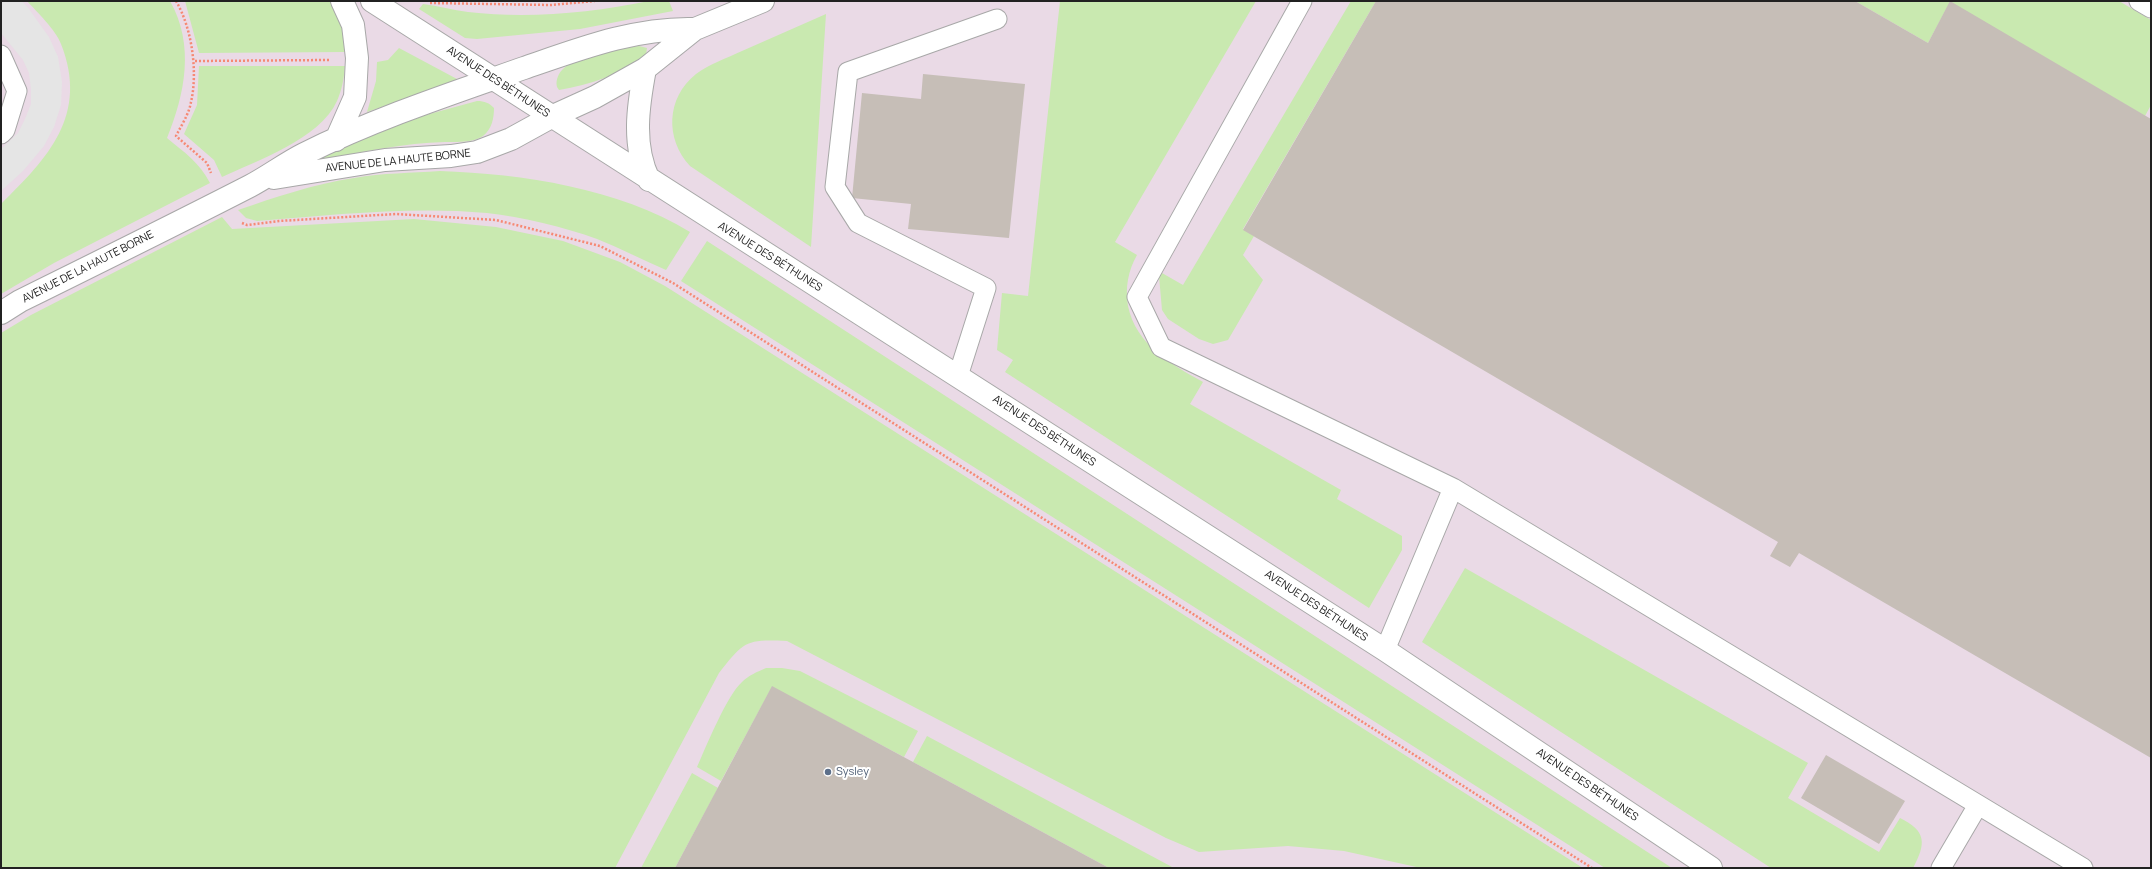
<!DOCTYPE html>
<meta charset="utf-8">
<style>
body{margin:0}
#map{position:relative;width:2152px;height:869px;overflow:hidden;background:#f1efe8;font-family:Manrope,sans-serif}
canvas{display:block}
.frame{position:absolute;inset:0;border:2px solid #212121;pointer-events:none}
</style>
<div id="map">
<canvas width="2152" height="869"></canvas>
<div class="frame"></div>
</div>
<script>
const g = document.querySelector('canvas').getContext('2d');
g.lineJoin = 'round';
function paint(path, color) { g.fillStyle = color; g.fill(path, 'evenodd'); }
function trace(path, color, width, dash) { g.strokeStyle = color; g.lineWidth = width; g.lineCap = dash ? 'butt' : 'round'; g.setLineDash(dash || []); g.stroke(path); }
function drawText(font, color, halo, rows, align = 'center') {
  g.font = font + ' Manrope,sans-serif'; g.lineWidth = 4; g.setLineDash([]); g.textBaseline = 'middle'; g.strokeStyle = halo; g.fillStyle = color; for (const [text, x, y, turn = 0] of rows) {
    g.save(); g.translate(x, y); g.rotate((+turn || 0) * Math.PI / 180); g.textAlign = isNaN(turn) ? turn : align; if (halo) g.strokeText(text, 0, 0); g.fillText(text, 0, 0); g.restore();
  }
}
const industrial = new Path2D(`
 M1 1H2151V868H1Z`);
const grass = new Path2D(`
 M27 1H170C195 45 185 94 167 138 184 152 200 163 210 183L54 263 1 294V204C48 158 89 115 61 44 56 30 37 12 27 1Z
 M185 1H331C337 15 349 36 345 52L199 53Z
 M649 1H669L673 11 580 29 477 39 465 38 419 9 423 4C438 6 453 10 468 12 528 19 590 13 649 1Z
 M1060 1H1256L1115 242 1137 255C1128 271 1125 287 1128 306 1136 345 1171 364 1203 382L1190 404 1341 490 1337 499 1402 536V550L1369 608 1005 372 1013 360 997 350 1002 293 1028 296Z
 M1351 1H1376L1243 229 1254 236 1243 255 1263 280 1228 340 1213 344 1199 339 1168 319 1162 310 1159 276 1162 273 1183 285Z
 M1855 1H2119L2151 20V105L2145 116 1950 2 1928 43Z
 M826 14 811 247 690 166C665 139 666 98 696 74 709 64 727 58 742 51 770 39 798 26 826 14Z
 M639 46 647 48 646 55C622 74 590 85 559 90L557 87C552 55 618 49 639 46Z
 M399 48 457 79V81L367 112 376 81 377 62 388 60Z
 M199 66H345C344 78 342 90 337 101 320 139 256 161 222 177L214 160 184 134 197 105Z
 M477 101C485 101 489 103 494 108 494 118 492 129 483 136 473 143 457 142 445 142 404 143 364 152 324 159L321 154 422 116Z
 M440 171C523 174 618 188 690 232L666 270C643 260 620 248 597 239 564 227 522 217 487 213 411 206 333 215 257 221L246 218 238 210C276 197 314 184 354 178 383 173 411 173 440 171Z
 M222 217 232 229 414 219 496 227 563 241 620 262 665 286 1583 868H1421L1344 851 1288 846 1199 852 1166 838 787 641C746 639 744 641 719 673L615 868H1V333L31 315Z
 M707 241 1672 868H1605L681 281Z
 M1465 568 1808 763 1788 798 1879 852 1900 818C1927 831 1926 844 1913 868H1771L1422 642Z
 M766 668H782L800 671 918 731 904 757 772 687 721 781 697 767C706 747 727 695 742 682 749 675 757 672 766 668Z
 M927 736 1174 868H1109L913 762Z
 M692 773 718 788 675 868H641Z`);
const parking = new Path2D(`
 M1 1H22L29 9 49 37 58 57 62 82 61 105 54 127 44 146 23 171 1 191V149L18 133 25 119 31 104V89L29 73 23 60 1 33Z`);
const building = new Path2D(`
 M1376 1H1855L1928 43 1950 1 2151 119V758L1799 553 1790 567 1770 556 1778 542 1243 230Z
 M923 74 1025 84 1009 238 908 229 911 204 852 198 862 93 921 99Z
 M772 686 913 762 1109 868H675Z
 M1826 755 1905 801 1879 844 1801 798Z`);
const path = new Path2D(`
 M176 1C192 28 198 72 191 102 189 114 181 126 176 136L207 163 211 173
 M430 3 551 5 595 1
 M195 61 329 60
 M242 223 247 225 279 221 396 214 496 220 600 246 673 283 1592 868`);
const lane = new Path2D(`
 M1302 1 1137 297 1161 347 1453 488 2083 868
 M2139 1 2151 8
 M1 55 17 91 5 130 1 134
 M958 376 986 288 858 223 835 187 848 72 997 19
 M1385 650 1453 488
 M1941 868 1978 805`);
const street = new Path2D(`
 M372 1 1385 650 1711 868
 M645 69C638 106 632 145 649 180
 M336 140 355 97 357 58 353 25 342 1
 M274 178 385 160 451 156 477 152 511 139 551 117 595 97 645 69 695 29 763 1
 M1 313 20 301C97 263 174 225 250 186 269 176 286 163 304 154 374 119 450 94 524 68 579 49 636 27 695 29`);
const markers = [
 [828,772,4,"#5c6f8a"]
];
const streetNames = [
 ["AVENUE DES BÉTHUNES",498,82,33],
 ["AVENUE DE LA HAUTE BORNE",398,161,-6],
 ["AVENUE DES BÉTHUNES",770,257,32],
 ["AVENUE DE LA HAUTE BORNE",88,267,-27],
 ["AVENUE DES BÉTHUNES",1044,431,33],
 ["AVENUE DES BÉTHUNES",1316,606,33],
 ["AVENUE DES BÉTHUNES",1587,785,34]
];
const serviceNames = [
 ["Sysley",836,772]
];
paint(industrial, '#eadae6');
paint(grass, '#c9e9b0');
paint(parking, '#e5e5e5');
paint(building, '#c6beb7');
trace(lane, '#a8a8a8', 21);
trace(street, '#a8a8a8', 24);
trace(path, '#f68974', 2.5, [2, 2]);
trace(lane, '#fff', 19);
trace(street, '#fff', 22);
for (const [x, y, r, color] of markers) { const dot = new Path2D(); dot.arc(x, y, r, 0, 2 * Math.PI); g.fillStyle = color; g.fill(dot); trace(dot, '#fff', 1.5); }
drawText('11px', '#212121', '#fff', streetNames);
drawText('11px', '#4e5e75', '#fff', serviceNames, 'left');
</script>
